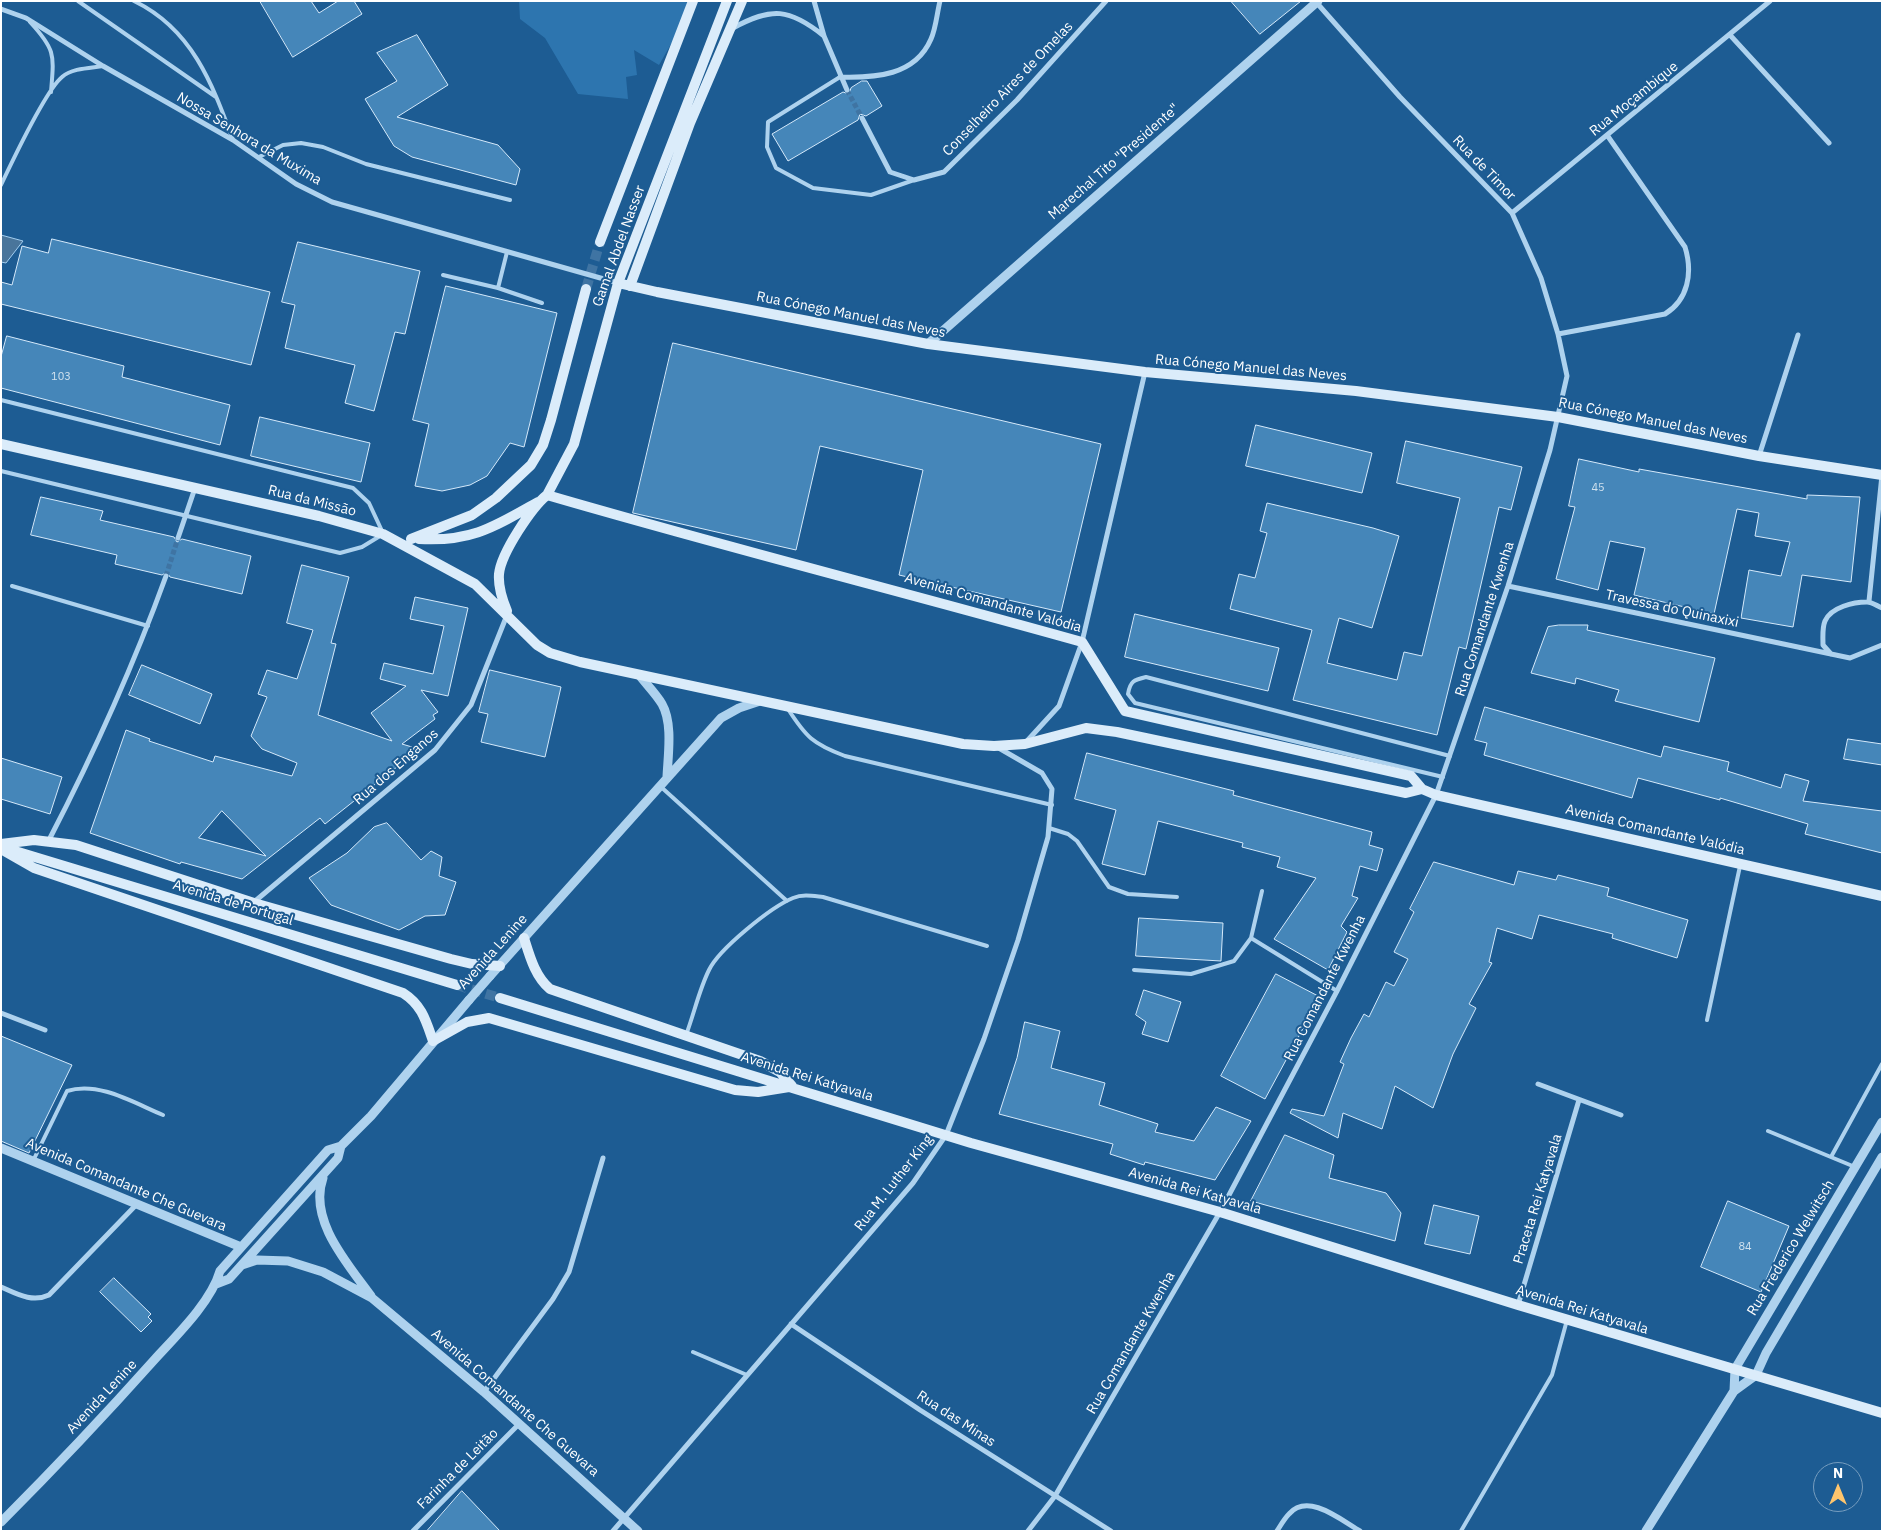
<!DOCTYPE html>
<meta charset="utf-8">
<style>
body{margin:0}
#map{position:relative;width:1883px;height:1532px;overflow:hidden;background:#1d5c93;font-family:"IBM Plex Sans",sans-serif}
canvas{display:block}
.frame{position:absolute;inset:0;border:2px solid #fff;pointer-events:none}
.north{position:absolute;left:1813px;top:1462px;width:50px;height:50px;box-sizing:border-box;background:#1d5c93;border:1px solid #779dbe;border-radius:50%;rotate:0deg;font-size:14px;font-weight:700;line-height:20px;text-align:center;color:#fff}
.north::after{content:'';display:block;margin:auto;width:18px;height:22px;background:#fec56d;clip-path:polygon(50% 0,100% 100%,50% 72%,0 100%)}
</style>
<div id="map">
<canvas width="1883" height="1532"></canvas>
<div class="frame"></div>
<div class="north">N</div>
</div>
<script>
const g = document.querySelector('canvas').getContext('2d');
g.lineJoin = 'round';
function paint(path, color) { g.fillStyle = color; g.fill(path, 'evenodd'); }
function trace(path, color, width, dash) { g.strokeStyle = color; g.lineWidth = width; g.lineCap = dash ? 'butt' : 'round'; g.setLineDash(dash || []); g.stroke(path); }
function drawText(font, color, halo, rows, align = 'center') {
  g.font = font + ' "IBM Plex Sans",sans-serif'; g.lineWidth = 4; g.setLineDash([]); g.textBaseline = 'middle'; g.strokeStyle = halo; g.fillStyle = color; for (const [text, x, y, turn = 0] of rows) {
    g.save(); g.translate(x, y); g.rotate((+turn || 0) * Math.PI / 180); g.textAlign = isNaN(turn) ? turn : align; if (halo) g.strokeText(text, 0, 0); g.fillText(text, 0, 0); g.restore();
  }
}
const green = new Path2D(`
 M519 1H687L686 18 659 65 634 50 637 75 626 77 628 99 578 94 545 38 520 19Z`);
const water = new Path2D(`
 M1 235 23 241 6 263 1 262Z`);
const building = new Path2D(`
 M260 1H311L319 13 338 1H354L362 14 293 57Z
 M1231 1H1301L1260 34Z
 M417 35 448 85 397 117 498 145 520 169 516 185 412 157 394 146 365 99 397 81 377 53Z
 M862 81H867L882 106 866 116 860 114 858 120 788 161 772 134 843 92 849 94 851 88Z
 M52 239 270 292 251 365 1 304V282L12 285 22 246 48 253Z
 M298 242 420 271 405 334 395 332 374 411 345 403 355 365 285 348 295 305 282 302Z
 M446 286 557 313 524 447 510 443 487 476 470 485 442 491 415 486 429 424 413 420Z
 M7 336 124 366 122 377 230 405 220 445 1 388V357Z
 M673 343 1101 444 1061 612 899 575 923 470 820 446 796 550 633 513Z
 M260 417 370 443 361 482 251 456Z
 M1256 425 1372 453 1362 493 1246 466Z
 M1406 441 1522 467 1511 510 1499 507 1466 649 1459 647 1437 735 1293 700 1312 630 1230 609 1239 574 1255 578 1267 533 1260 531 1267 503 1373 528 1399 536 1372 628 1339 618 1327 663 1397 680 1404 652 1422 656 1460 498 1397 483Z
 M1579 459 1639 472V469L1807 499V495L1860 497 1851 582 1802 575 1793 627 1741 618 1749 570 1781 576 1790 542 1755 536 1759 513 1737 509 1714 614 1634 595 1645 548 1610 541 1598 590 1556 579 1575 507 1569 506Z
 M41 497 103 511 100 520 174 537 177 542 182 539 251 556 242 594 170 577 167 572 162 575 115 564 117 555 31 535Z
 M302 565 349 577 331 643 336 644 318 715 392 741 371 713 406 686 380 679 384 663 433 674 444 626 410 619 415 597 468 608 448 696 421 690 438 712 433 715 435 719 402 744 412 747V755L325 824 320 818 242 879 181 862 180 864 90 833 126 730 150 739 149 741 213 762 215 756 292 776 297 763 262 749 251 736 267 697 258 694 267 670 297 679 313 630 287 623ZM222 811 266 856 199 838Z
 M1135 614 1279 648 1268 691 1125 657Z
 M1559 625H1588L1587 630 1715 658 1699 722 1615 701 1619 690 1576 678 1575 684 1531 673 1548 627Z
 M142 665 212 694 200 724 129 695Z
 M490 670 561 687 545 757 481 742 488 714 479 712Z
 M1485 707 1661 757 1664 746 1729 762 1727 771 1781 788 1785 774 1809 781 1803 801 1882 811V853L1805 834 1808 824 1720 798V800L1638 778 1632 798 1484 755 1487 743 1475 740Z
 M1848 739 1882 744V765L1844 759Z
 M1087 753 1234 791 1233 795 1372 832 1369 845 1383 849 1377 871 1360 866 1352 896 1358 898 1341 926 1347 932 1328 970 1274 939 1316 878 1277 867 1280 857 1242 847 1243 843 1158 821 1145 875 1102 864 1116 810 1075 799Z
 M1 758 62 777 50 814 1 799Z
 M387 823 421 860 431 851 442 857 439 876 456 882 445 915 425 916 399 930 331 905 309 878 347 853 374 827Z
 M1434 862 1514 885 1518 871 1556 880 1558 875 1609 888 1607 896 1688 920 1677 958 1612 938 1613 934 1539 915 1532 939 1497 928 1489 962 1492 963 1469 1004 1476 1008 1453 1054 1433 1108 1395 1086 1382 1129 1343 1113 1338 1138 1290 1113 1292 1109 1324 1116 1344 1064 1340 1062 1351 1038 1364 1014 1369 1017 1386 982 1394 986 1408 959 1394 952 1414 912 1410 909Z
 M1139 918 1223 923 1221 961 1136 956Z
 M1276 974 1320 997 1265 1099 1221 1076Z
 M1144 990 1181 1002 1168 1042 1142 1034 1146 1022 1136 1015Z
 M1025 1022 1060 1031 1051 1068 1105 1083 1099 1105 1158 1124 1155 1132 1194 1141 1216 1107 1251 1121 1215 1180 1145 1162 1144 1165 1110 1154 1113 1144 999 1114 1017 1058Z
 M1 1036 72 1065 29 1153 1 1141Z
 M1285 1135 1334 1155 1329 1178 1386 1193 1401 1213 1395 1241 1251 1201Z
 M1728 1201 1789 1226 1761 1292 1701 1267Z
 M1434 1205 1479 1216 1470 1254 1425 1244Z
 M114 1278 151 1314 148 1317 152 1321 141 1332 100 1292Z
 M462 1491 500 1531H427Z`);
const minorTunnel = new Path2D(`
 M847 90 862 118
 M166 576 178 538`);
const secondaryTunnel = new Path2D(`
 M586 289 600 242
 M457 985 500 998`);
const service = new Path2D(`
 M78 1 216 97
 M134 1C192 29 212 83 233 140
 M30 22C56 50 54 55 51 92
 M840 77 768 122 767 147 776 168 813 188 871 195 914 180
 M259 157 283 145 301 143 323 147 366 164 510 200
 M1 185C12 162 45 91 62 77 72 68 91 68 103 66
 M443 275 498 288 542 303
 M498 288 507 252
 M1 400 353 488 369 503 382 531
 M1 471 340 553 362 547 380 536
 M12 586 148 626
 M788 709C806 737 813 744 845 756L1052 805
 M1443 777 1135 703 1128 694C1130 681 1134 680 1146 677L1450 756
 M660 786 787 901
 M1049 828 1068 834 1077 841 1109 887 1128 894 1177 897
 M1251 938 1337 991
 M1134 970 1191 974 1234 961 1251 938 1262 891
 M1707 1020 1740 866
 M686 1035C694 1014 699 990 709 970 719 949 771 907 793 898 803 894 813 896 823 897L987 946
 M1768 1131 1855 1167
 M1831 1157 1882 1064
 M33 1161 67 1091C99 1081 134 1103 163 1115
 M693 1352 747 1375
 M1461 1531 1552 1375 1567 1320`);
const minor = new Path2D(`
 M814 1 824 36 847 90
 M1 9 26 18 103 66 233 140 296 184 332 202 618 283
 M733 28C772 7 789 8 824 36
 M1730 35 1829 143
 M840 77C875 78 915 76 931 39 936 28 937 13 940 1
 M862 118 890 172 914 180 944 172 1017 100 1106 1
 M1512 213 1770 1
 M1558 334 1665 314C1688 300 1693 273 1685 247L1607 135
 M1759 456 1798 335
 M178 538 195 488
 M1508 586 1850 658 1882 645
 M1869 601 1882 475
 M1831 654 1823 645C1823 637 1822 628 1825 621 1831 607 1854 602 1867 602 1872 602 1877 606 1882 608
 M1027 741 1059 706 1082 642 1145 372
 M49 840C93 755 133 667 166 576
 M254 902 435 750 471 705 507 615
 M1 1013 45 1030
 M1538 1084 1621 1115
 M1 1287C17 1294 32 1303 49 1295L136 1205
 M1518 1305 1579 1100
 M791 1324 920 1410 1111 1531
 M484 1392 553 1299 569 1272 603 1158
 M413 1531 519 1424
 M613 1531 913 1183 946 1135 984 1039 1018 940 1048 837 1052 789 1042 773 997 747
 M1028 1531 1055 1496 1220 1212 1337 991 1436 795 1508 586 1550 450 1567 376 1558 334 1541 278 1512 213 1400 97 1316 2
 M1277 1531C1281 1525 1284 1519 1289 1514 1308 1492 1341 1520 1360 1531`);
const tertiary = new Path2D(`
 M928 344 1318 1
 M640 676C647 685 656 694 662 704 673 723 668 755 667 777
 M490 976 721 718 739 708 760 701
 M1 1148 241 1247
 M323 1178C308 1220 348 1264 371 1296
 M242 1265 257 1260 288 1261 323 1272 372 1298 484 1392 638 1531
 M216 1284 229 1279 338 1158 341 1146 371 1116 469 1000
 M1734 1391 1735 1369 1882 1122
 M1 1522C54 1469 105 1415 155 1359 177 1335 211 1302 220 1271L328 1150 341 1146
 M1646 1531 1734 1391 1756 1375 1766 1353 1882 1157`);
const secondary = new Path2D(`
 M600 242 693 1
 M618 283 657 292 928 344 1145 372 1356 391 1558 417 1759 456 1882 475
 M630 286 690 123 742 1
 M1 444 319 516 383 534 475 584 537 645 550 653 580 662 963 744 994 746 1025 744 1086 728 1117 732 1387 789 1406 793 1422 789
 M547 495C725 547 904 592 1082 642L1125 711 1411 776 1422 789 1436 795 1882 896
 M411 539 472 515 496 498 531 465 543 445 551 420 586 289
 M419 539C472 542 494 527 538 502
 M507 611C502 599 498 587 499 574 501 553 532 507 547 495L574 444 618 283 727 1
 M1 844 34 840 76 845 254 903 451 959 472 964 500 966
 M5 848 457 985
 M1 849 34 868 403 993C422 1005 426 1021 433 1041L467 1022 489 1018 735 1090 758 1092 789 1087
 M524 938C530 957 535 976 550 989L760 1061 780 1072 792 1086
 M500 998 971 1143 1220 1212 1518 1305 1882 1413`);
const tertiaryBridge = new Path2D(`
 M469 1000 490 976`);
const numberNames = [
 ["103",61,377],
 ["45",1598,488],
 ["84",1745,1247]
];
const streetNames = [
 ["Conselheiro Aires de Omelas",1008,89,-46],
 ["Rua Moçambique",1634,99,-39],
 ["Nossa Senhora da Muxima",249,139,31],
 ["Marechal Tito \"Presidente\"",1114,162,-41],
 ["Rua de Timor",1484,168,46],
 ["Gamal Abdel Nasser",619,246,-70],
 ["Rua Cónego Manuel das Neves",851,315,11],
 ["Rua Cónego Manuel das Neves",1251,368,5],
 ["Rua Cónego Manuel das Neves",1653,421,11],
 ["Rua da Missão",312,501,14],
 ["Avenida Comandante Valódia",993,603,16],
 ["Travessa do Quinaxixi",1672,609,12],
 ["Rua Comandante Kwenha",1485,619,-72],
 ["Rua dos Enganos",396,767,-41],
 ["Avenida Comandante Valódia",1655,830,13],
 ["Avenida de Portugal",233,903,17],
 ["Avenida Lenine",493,952,-48],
 ["Rua Comandante Kwenha",1325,988,-63],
 ["Avenida Rei Katyavala",807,1077,17],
 ["Rua M. Luther King",894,1183,-52],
 ["Avenida Comandante Che Guevara",126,1185,23],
 ["Avenida Rei Katyavala",1195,1191,16],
 ["Praceta Rei Katyavala",1538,1199,-73],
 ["Rua Frederico Welwitsch",1791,1248,-59],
 ["Avenida Rei Katyavala",1582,1310,17],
 ["Rua Comandante Kwenha",1131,1343,-60],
 ["Avenida Lenine",102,1397,-47],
 ["Avenida Comandante Che Guevara",515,1403,41],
 ["Rua das Minas",956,1419,33],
 ["Farinha de Leitão",458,1469,-45]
];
paint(green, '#2d75af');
paint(water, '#49759b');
trace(water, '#a2cef0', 1);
paint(building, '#4586b9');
trace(building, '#d5e9fa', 1);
trace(minorTunnel, '#3f74a3', 5, [5, 2.5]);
trace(secondaryTunnel, '#3f74a3', 10, [10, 5]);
trace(service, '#aed2ee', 4);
trace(minor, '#aed2ee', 5);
trace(tertiary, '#aed2ee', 9);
trace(secondary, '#dbecfa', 10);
trace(tertiaryBridge, '#aed2ee', 9);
drawText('11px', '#d0e1ee', null, numberNames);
drawText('14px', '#fff', '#1d5c93', streetNames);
</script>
